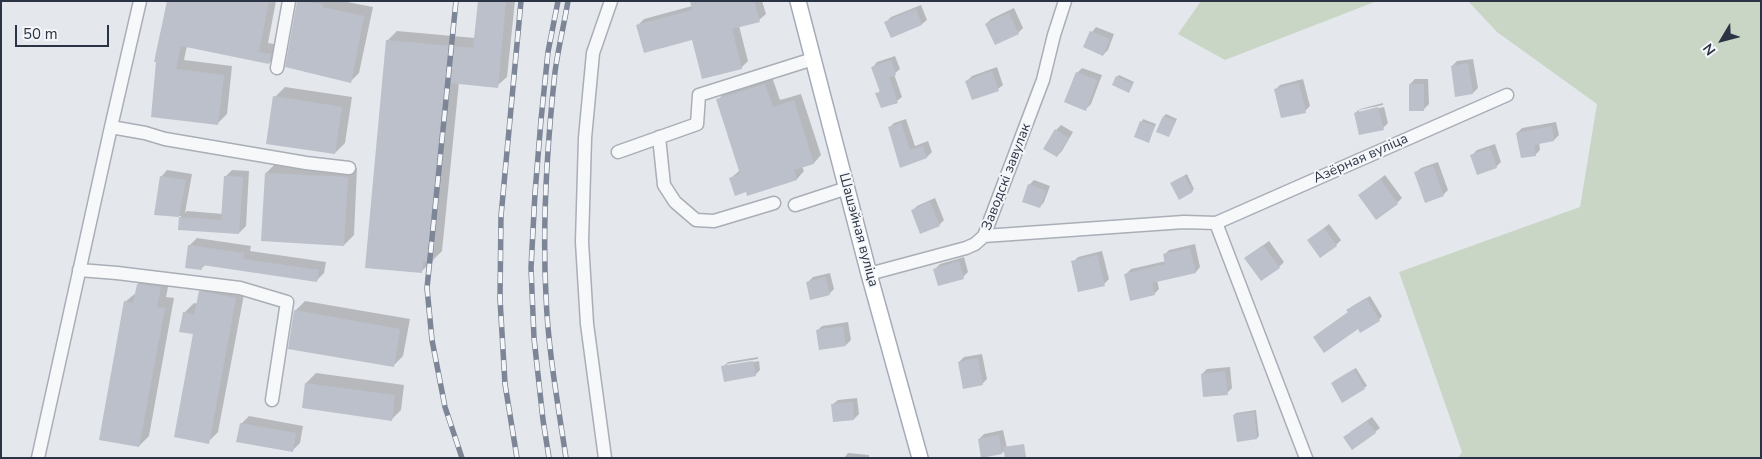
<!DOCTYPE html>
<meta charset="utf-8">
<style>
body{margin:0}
#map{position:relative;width:1762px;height:459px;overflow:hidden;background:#e4e7ec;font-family:"Nunito Sans",sans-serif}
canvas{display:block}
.frame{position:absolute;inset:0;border:2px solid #2b3445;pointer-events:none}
.north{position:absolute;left:1697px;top:15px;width:50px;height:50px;-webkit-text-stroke:4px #f4f6f9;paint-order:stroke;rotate:233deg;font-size:14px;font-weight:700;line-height:20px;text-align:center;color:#2b3445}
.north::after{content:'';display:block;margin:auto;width:18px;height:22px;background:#2b3445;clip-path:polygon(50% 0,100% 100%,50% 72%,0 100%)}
.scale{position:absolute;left:15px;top:25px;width:94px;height:22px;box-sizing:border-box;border:2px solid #2b3445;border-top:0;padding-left:6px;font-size:15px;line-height:18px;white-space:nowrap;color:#2b3445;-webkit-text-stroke:4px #f4f6f9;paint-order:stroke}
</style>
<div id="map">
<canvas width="1762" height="459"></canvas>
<div class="frame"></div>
<div class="north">N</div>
<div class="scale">50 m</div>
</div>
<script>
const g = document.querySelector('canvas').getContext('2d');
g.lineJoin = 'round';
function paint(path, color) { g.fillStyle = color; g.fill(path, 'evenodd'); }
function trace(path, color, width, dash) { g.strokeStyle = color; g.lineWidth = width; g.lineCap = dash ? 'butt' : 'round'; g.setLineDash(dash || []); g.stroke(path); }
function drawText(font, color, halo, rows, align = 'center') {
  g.font = font + ' "Nunito Sans",sans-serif'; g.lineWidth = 4; g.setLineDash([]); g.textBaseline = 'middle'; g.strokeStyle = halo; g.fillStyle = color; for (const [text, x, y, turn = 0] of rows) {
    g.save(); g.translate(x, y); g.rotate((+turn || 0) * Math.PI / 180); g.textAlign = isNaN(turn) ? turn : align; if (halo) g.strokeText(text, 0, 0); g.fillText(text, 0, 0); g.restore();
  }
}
const green = new Path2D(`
 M1201 1H1377L1225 60 1178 34Z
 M1468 1H1761V458H1458L1462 452 1399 272 1580 207 1597 104 1497 32Z`);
const shadow = new Path2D(`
 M168 1H276L268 43 280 45 279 53 269 63 187 46 184 60 232 66 227 114 218 123 152 116Z
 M297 1H342L373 7 359 73 351 81Z
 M479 1H515L507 77 497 86 459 82 442 251 421 272 387 41 397 31 475 38Z
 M691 1H762L766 14 759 20 739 26 748 61 741 68 693 38 638 25 644 19 692 6Z
 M921 5 927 20 922 24 886 22 891 17Z
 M1014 8 1023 28 1018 33 986 24 991 19Z
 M1096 27 1114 34 1108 50 1103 55 1092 32Z
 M895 56 900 69 894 74 902 97 897 101 877 94 881 90 873 67 877 62Z
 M1473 59 1478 88 1473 93 1452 66 1457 61Z
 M997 67 1003 85 998 89 967 81 972 76Z
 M1082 68 1102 75 1091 104 1086 109 1077 73Z
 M1119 75 1134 82 1129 91 1117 77Z
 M772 77 780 100 801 94 821 155 814 163 802 166 804 171 797 179 747 190 731 178 740 170 718 100 725 92Z
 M1303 79 1310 106 1305 111 1275 90 1280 85Z
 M1415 79H1428L1429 104 1424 109 1410 84Z
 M285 87 352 97 345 143 335 153 275 97Z
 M1383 103V105L1359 110V113L1384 107 1388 123 1383 128 1355 113 1360 109Z
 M1166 114 1177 119 1169 135 1164 116Z
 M906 119 915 146 928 141 932 152 927 157 901 166 889 128 894 123Z
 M1143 119 1156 124 1148 141 1135 136Z
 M1556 122 1559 135 1554 140 1539 142 1540 150 1535 155 1517 133 1522 128Z
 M1061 125 1073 132 1062 151 1057 156 1056 130Z
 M1495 144 1501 162 1496 167 1472 155 1477 150Z
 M1438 162 1448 190 1443 195 1416 172 1421 168Z
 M276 163 357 168 354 235 344 245 266 173Z
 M167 170 192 174 185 213 187 211 223 214 225 177 232 170 249 171 246 226 239 233 180 229 181 216 156 214 161 177Z
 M1187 174 1194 189 1192 191 1174 181Z
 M1385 175 1402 198 1397 203 1360 195Z
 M1034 180 1050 186 1044 202 1040 207 1029 185Z
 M935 198 944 220 939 225 912 211 917 206Z
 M1329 224 1341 240 1336 245 1309 240Z
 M197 238 251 246 250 251 326 262 324 273 317 280 205 265 201 269 189 246Z
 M1269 241 1284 262 1279 267 1246 258Z
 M1195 244 1200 267 1196 272 1157 280 1159 289 1154 294 1126 274 1131 269 1166 261 1164 255 1169 250Z
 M1102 251 1109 279 1104 284 1073 262 1078 257Z
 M964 257 968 272 963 277 935 269 940 264Z
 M830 273 834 289 829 294 808 282 813 277Z
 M148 274 170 277 166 297 174 298 149 436 139 446 125 302 137 292 138 284Z
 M210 282 245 289 218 432 208 442 195 333 184 313 194 303 198 304 200 292Z
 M1370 296 1382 316 1379 320 1349 312 1348 310 1351 307Z
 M305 301 410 319 403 356 393 366 295 311Z
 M848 322 851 340 846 345 820 349 817 331 822 326Z
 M982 354 987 379 982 384 959 362 964 357Z
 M758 357V359L727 364V367L759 361 760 370 755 375 723 367 728 362Z
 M1230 367 1232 388 1227 393 1202 374 1207 369Z
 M1356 368 1367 386 1343 401 1334 381Z
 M316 373 404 385 401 410 391 420 303 407 306 383Z
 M857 398 859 414 854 419 833 404 838 400Z
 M1256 410 1259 436 1257 438 1238 440 1234 415 1236 413Z
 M249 416 303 426 300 443 292 451 241 424Z
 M1372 417 1380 428 1375 432H1350Z
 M1003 430 1007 448 1002 453 979 439 984 434Z
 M848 453 869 455V458H844Z`);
const building = new Path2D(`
 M167 1H269L259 52 271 54 269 64 181 46 176 69 224 75 218 125 151 117 156 62H154Z
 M297 1 323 4 322 7 364 16 351 83 285 67Z
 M478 1H506L498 88 450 83 433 262 423 261 422 273 365 268 386 40 473 48Z
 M690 1H754L760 22 732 29 742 69 702 79 692 40 644 53 636 25 692 10Z
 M916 9 922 25 891 38 884 22Z
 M1009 13 1019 34 995 45 985 24Z
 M1090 31 1110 39 1103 56 1083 47Z
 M891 60 896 75 889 77 898 103 881 108 875 93 880 92 871 67Z
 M1468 63 1473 94 1455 97 1451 66Z
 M992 71 999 91 972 100 965 81Z
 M1076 72 1097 80 1086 111 1064 102Z
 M1116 76 1133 84 1129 93 1112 85Z
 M1299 83 1306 113 1281 118 1274 89Z
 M765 84 773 107 794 100 814 164 794 170 797 180 747 196 746 192 735 196 729 178 740 174 716 99Z
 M1409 84H1424V111H1409Z
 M273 96 342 107 335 154 266 144Z
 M1378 107 1384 130 1359 135 1354 113Z
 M1163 116 1176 121 1169 137 1156 132Z
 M1140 121 1155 126 1149 143 1134 137Z
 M901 123 910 150 923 146 927 158 900 168 888 127Z
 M1552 126 1554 141 1534 145 1536 156 1521 158 1516 133Z
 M1055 129 1069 138 1057 157 1043 149Z
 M1490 148 1497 168 1477 175 1470 155Z
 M1433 166 1444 196 1425 203 1414 172Z
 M265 173 348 177 344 246 261 241Z
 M160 176 186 180 179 217 154 215Z
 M224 176 243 177 239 234 178 230 179 217 221 220Z
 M1184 176 1193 192 1179 200 1170 183Z
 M1380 179 1398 204 1376 220 1358 195Z
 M1028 184 1046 191 1040 208 1022 202Z
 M930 202 940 226 920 234 911 210Z
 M1324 228 1337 246 1320 258 1307 240Z
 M188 245 244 253 243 259 319 270 317 282 202 265V270L185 268Z
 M1263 245 1280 268 1261 281 1244 258Z
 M1190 248 1196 273 1152 283 1155 295 1130 301 1124 274 1165 264 1163 254Z
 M1097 255 1105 286 1078 292 1071 261Z
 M959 261 964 279 938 286 933 269Z
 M825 277 830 295 810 300 806 282Z
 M137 284 161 287 157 307 165 308 139 447 99 440 124 301 133 303Z
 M199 291 236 298 209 444 174 437 193 334 179 332 183 312 194 315Z
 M1366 298 1380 321 1360 333 1358 329 1324 353 1313 337 1348 312 1346 310Z
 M294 310 400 329 394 367 288 349Z
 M843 326 846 346 819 350 816 330Z
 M978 358 983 385 963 389 958 362Z
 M753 361 756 376 724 382 721 366Z
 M1354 369 1365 389 1342 403 1331 383Z
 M1225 371 1228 395 1203 397 1201 374Z
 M305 383 395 395 392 421 302 408Z
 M853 402 854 420 833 422 831 404Z
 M1254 412 1257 439 1237 442 1233 415Z
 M1367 421 1376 433 1352 450 1343 437Z
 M240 423 296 433 293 452 236 442Z
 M999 435 1002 454 981 458 978 439Z
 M1024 444 1026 457 1005 458 1003 447Z`);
const minor = new Path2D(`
 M277 68 289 1
 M111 127 145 133 165 139 306 163 349 168
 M659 137 664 185 675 202 696 220 714 221 774 203
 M618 152 697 124 699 95 813 59
 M795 205 847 188
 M1216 223 1507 95
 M984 236 1184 222 1216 223 1306 458
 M79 270 117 273 240 288 287 302 272 400
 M869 274 966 248 975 244 984 236 1043 80 1054 35 1065 1
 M38 458 111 127 140 1
 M605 458 587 324 582 242 585 138 593 53 611 1`);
const major = new Path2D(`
 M798 1 869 274 920 458`);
const rail = new Path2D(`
 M456 1 427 288 432 340 445 407 462 458
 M517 458 505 384 500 299 501 216 521 1
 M549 458 543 420 534 338 531 268 535 193 541 120 548 52 558 1
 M566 458C558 404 548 350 546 296 542 222 547 146 555 72 558 49 564 25 568 1`);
const streetNames = [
 ["Азёрная вуліца",1361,159,-24],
 ["Заводскі завулак",1007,177,-69],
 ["Шашэйная вуліца",858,230,75]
];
paint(green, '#c9d6c5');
paint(shadow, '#0003');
paint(building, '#bbc0ca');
trace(minor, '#a9aeb7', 15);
trace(major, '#a3abb8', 18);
trace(minor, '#f7f8fa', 12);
trace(major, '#fff', 15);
trace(rail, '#7d8696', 5.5);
trace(rail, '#f4f6f9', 4, [11]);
drawText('14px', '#2b3445', '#f4f6f9', streetNames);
</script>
